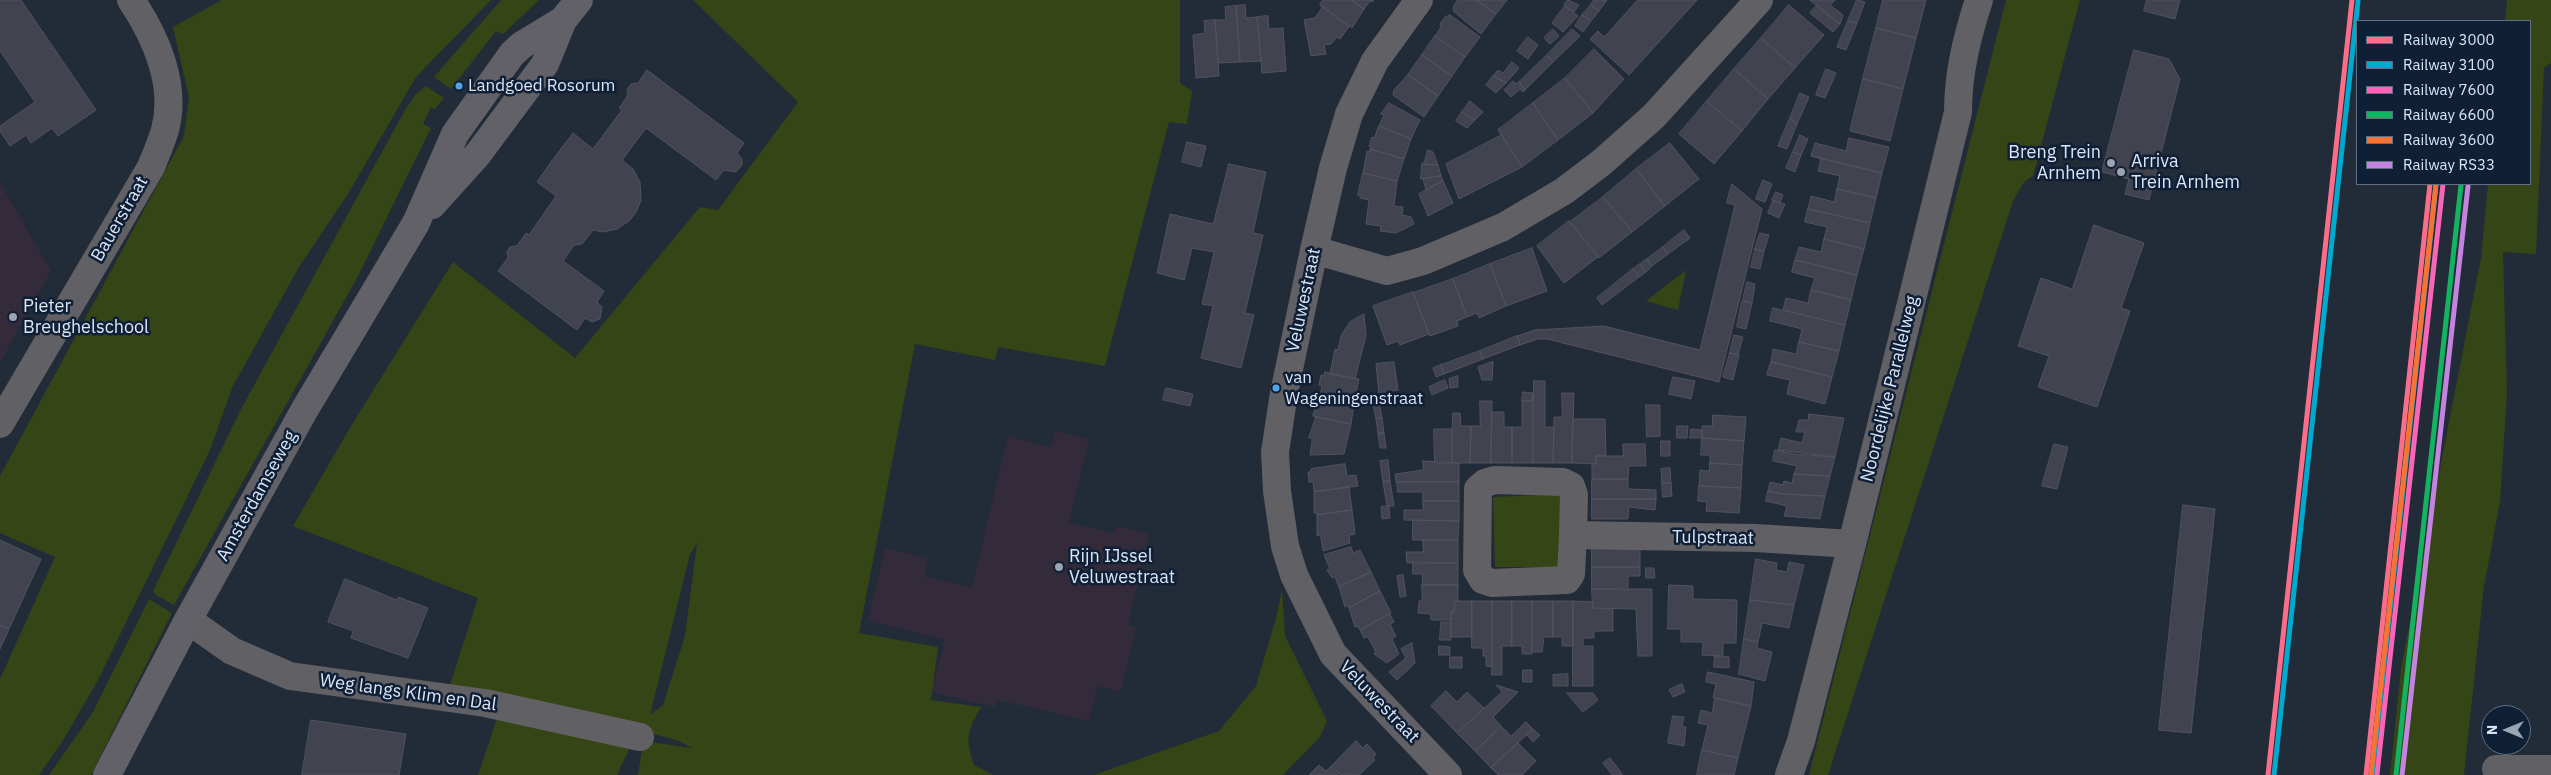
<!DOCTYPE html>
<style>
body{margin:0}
#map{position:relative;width:2551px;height:775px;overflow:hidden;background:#222b38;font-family:"IBM Plex Sans",sans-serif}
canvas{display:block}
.legend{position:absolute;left:2356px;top:20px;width:175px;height:165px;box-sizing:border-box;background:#0f1f36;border:1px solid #616f83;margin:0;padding:6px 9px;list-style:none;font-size:15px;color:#dbe6f6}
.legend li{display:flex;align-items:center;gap:10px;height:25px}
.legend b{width:25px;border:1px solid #616f83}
.north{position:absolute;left:2481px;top:705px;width:50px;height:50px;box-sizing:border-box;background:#0f1f36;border:1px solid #616f83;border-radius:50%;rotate:270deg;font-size:14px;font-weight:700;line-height:20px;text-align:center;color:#dbe6f6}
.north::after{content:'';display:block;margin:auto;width:18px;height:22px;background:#9aa5b4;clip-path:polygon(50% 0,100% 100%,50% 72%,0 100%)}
</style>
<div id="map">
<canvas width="2551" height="775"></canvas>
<ul class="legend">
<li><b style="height:6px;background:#fb6d88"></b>Railway 3000</li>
<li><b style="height:6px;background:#00a9ce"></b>Railway 3100</li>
<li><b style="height:6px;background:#fa66b7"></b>Railway 7600</li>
<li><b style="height:6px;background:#13b361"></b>Railway 6600</li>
<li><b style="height:6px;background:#f57335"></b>Railway 3600</li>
<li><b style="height:6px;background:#c483df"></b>Railway RS33</li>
</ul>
<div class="north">N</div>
</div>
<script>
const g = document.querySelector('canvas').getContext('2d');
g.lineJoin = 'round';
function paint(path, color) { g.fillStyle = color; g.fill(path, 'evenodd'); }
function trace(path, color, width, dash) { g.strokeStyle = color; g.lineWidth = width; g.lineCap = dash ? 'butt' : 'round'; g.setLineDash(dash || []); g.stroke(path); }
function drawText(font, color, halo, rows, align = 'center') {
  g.font = font + ' "IBM Plex Sans",sans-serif'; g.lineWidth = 5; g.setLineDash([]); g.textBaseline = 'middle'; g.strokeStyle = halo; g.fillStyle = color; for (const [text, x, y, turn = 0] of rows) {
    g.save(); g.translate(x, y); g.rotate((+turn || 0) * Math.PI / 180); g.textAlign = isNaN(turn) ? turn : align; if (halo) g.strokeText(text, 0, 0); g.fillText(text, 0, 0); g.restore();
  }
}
const education = new Path2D(`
 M0 183 51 271 0 363Z
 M1055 431 1089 439 1069 523 1114 533 1116 526 1149 534 1128 625 1136 627 1121 692 1097 686 1089 721 998 700 995 707 931 692 945 640 868 621 885 548 928 558 924 577 972 587 1008 436 1051 447Z`);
const green = new Path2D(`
 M222 0H491L416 77 348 194 299 267 232 388 210 450 97 682 62 742 39 775H0V679L55 557 0 533V476L184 136 189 97 173 27Z
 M501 0H539L503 34 496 31 451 89 434 77Z
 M693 0H1180V83L1192 91 1187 124 1169 122 1105 366 998 347 995 360 915 344 859 633 938 647 931 700 981 707C967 732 965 738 974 765L993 775H638L643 741 692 748 679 741 641 730 449 688 478 598 293 526 351 426 453 262 575 358 700 207 718 210 798 102ZM697 543 685 636 663 705 650 715 690 554Z
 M2006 0H2080L2033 176 2024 182 2013 201 1828 775H1809Z
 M2507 0H2551V63L2544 68 2536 254 2503 252 2507 393 2500 502 2484 586 2464 775H2390L2401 668 2481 258 2488 184H2530V21H2505Z
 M426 86 444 98 435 109 431 107 423 124 431 128 357 278 174 605 156 595 153 591 241 409 405 110 416 94Z
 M1686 270 1678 310 1646 301Z
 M1562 494 1563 567H1495L1493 497Z
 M1282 589 1285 636 1327 721 1320 737 1283 775H1094L1219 731 1256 686 1276 618Z
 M149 599 172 613 91 775H49L93 712Z
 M498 716 631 745 617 775H478Z`);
const building = new Path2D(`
 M0 0H21L96 110 58 136 52 128 31 143 26 135 10 146 0 131V126L35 102 0 51Z
 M1323 0H1352L1364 9 1352 28 1320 5Z
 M1352 0H1374L1372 2 1370 1 1364 9Z
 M1458 0H1477L1496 14 1481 34 1453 11 1454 5Z
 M1477 0H1507L1496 14Z
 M1568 0 1579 5 1574 12 1564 5Z
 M1594 0H1607L1599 11 1591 5Z
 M1638 0H1697L1629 75 1590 39 1598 31 1604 37Z
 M1810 0H1835L1830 5 1843 15 1840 24Z
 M1857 0 1865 2 1857 23 1848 21Z
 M1883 0H1926L1916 38 1876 28Z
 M2147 0H2180L2175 19 2144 11Z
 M1245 5 1246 18 1257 17 1261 61 1240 62 1236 6Z
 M1320 5 1349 27 1340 39 1337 37 1331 44 1324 45 1326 54 1311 56 1304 20 1315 18 1322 8Z
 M1591 5 1599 11 1591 21 1582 15Z
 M1789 5 1824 35 1795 68 1761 38Z
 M1817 5 1840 24 1833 32 1810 13Z
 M1236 6 1240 62 1218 63 1215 20H1226L1225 7Z
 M1565 6 1578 16 1563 32 1552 23Z
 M1450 15 1480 37 1465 57 1435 36 1441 27 1440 24 1444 18Z
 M1582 15 1591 21 1583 32 1575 26Z
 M1268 16 1269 29 1283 28 1286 71 1262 73 1257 17Z
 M1215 20 1219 76 1196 78 1193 35 1205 33 1204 21Z
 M1848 21 1857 23 1846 50 1837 47Z
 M1876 28 1916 38 1903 89 1863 79Z
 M1553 29 1559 36 1550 44 1544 38Z
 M1572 29 1580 36 1553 62 1547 55Z
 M1435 36 1465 57 1452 76 1422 55Z
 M1528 37 1538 45 1528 59 1517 51Z
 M1761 38 1795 68 1768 99 1734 69Z
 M1594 49 1624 79 1593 113 1565 78Z
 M2134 50 2169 59 2180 79 2149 200 2125 194 2129 179 2102 172Z
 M1422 55 1452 76 1438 96 1408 75Z
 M1547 55 1553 62 1525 90 1519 82Z
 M1512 62 1519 68 1506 83 1493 76 1498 70 1503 73Z
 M1734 69 1768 99 1742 131 1707 101Z
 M1826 69 1836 73 1825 98 1816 95Z
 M647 70 744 143 737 153 742 159V165L736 172 724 170 716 180 646 128 622 160 633 169 640 182 641 201 635 214 629 221 617 229 603 232 593 230 582 244 574 245 563 261 604 291 597 302 602 307 600 319 592 322 585 318 577 330 498 271 508 258 507 252 510 247 517 246 526 233 529 235 556 196 537 182 551 162 573 133 593 149 622 110 619 108 628 95 627 89 631 84 638 83Z
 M1408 75 1438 96 1424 117 1393 95 1394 90Z
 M1493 76 1506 83 1496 93 1486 85Z
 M1565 78 1593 113 1558 140 1533 103Z
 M1863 79 1903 89 1890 141 1850 131Z
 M1513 81 1516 84 1519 82 1525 90 1523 92 1520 89 1511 97 1504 90Z
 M1800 93 1809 97 1797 124 1790 118Z
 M1470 101 1483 112 1475 120 1462 112Z
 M1707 101 1742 131 1714 164 1679 134Z
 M1389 103 1420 120 1411 139 1379 126 1384 115 1381 114Z
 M1533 103 1558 140 1522 167 1498 130Z
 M1462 112 1475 120 1467 128 1456 121Z
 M1790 118 1797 124 1787 149 1778 146Z
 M1379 126 1411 139 1404 159 1370 149 1371 147 1369 146 1372 137 1374 138Z
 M1502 135 1522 167 1459 199 1446 164Z
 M1800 135 1808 139 1801 155 1793 152Z
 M1849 138 1889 147 1882 173 1811 156 1815 143 1846 151Z
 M1187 142 1206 146 1201 167 1182 162Z
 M1670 143 1699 179 1665 206 1636 169Z
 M1370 149 1404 159 1397 181 1363 173 1367 151 1370 152Z
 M1428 150 1433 152 1438 165 1424 164Z
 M1793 152 1801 155 1795 172 1786 168Z
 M1812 156 1882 173 1876 198 1837 189 1840 176 1818 171 1821 159Z
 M1229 164 1266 172 1253 233 1263 235 1245 313 1254 315 1241 368 1201 358 1213 306 1202 304 1214 252 1192 248 1184 280 1157 273 1170 214 1213 224Z
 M1422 164 1438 165 1441 176 1421 179Z
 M1636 169 1665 206 1632 232 1603 197Z
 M1363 173 1397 181 1394 206 1403 207 1402 215 1411 217 1414 224 1396 233 1380 231 1381 226 1366 224 1369 200 1360 198V195H1358Z
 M1441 176 1443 181 1426 190 1423 179Z
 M1763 180 1772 184 1765 202 1756 199Z
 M1443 181 1453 203 1428 216 1419 194Z
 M1732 184 1762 209 1719 382 1547 339H1538L1520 345 1517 336 1535 330 1604 326 1700 350 1735 205 1727 203Z
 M1837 189 1876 198 1870 223 1808 209 1811 196 1834 202Z
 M1776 192 1783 195 1780 203 1772 200Z
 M1603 197 1632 232 1599 258 1570 222Z
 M1773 201 1785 204 1779 218 1768 213Z
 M1808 209 1870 223 1864 249 1824 239 1827 227 1805 222Z
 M1569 221 1598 257 1564 283 1537 246Z
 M2094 225 2144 243 2121 308 2130 311 2097 407 2038 387 2049 356 2018 346 2041 278 2072 289Z
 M1684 230 1690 238 1668 254 1663 247Z
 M1760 233 1769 235 1764 251 1755 249Z
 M1824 239 1864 249 1857 275 1795 260 1799 247 1821 252Z
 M1663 247 1668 254 1652 266 1647 259Z
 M1532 248 1547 291 1506 306 1490 264Z
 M1755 249 1764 251 1760 269 1751 267Z
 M1647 259 1652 266 1646 272 1640 264Z
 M1795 260 1857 275 1851 300 1811 290 1815 278 1792 272Z
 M1490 264 1506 306 1479 318 1477 313 1467 317 1453 279Z
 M1640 264 1646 272 1639 277 1633 269Z
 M1633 269 1639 277 1602 305 1597 298Z
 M1453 279 1467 317 1457 321 1458 326 1430 336 1413 293Z
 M1747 282 1755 284 1752 303 1743 300Z
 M1811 290 1851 300 1845 325 1783 310 1786 298 1808 303Z
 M1413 292 1429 334 1400 345 1398 341 1387 345 1373 306Z
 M1742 301 1752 303 1746 329 1737 327Z
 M1773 308 1845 325 1839 351 1799 342 1802 329 1770 321Z
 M1364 314 1366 335 1355 379 1330 374 1335 349 1338 350 1341 336 1350 322Z
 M1734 335 1743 337 1738 355 1730 353Z
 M1517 336 1520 345 1483 359 1480 351Z
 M1799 342 1839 351 1832 377 1771 362 1773 349 1796 354Z
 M1480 351 1483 359 1444 374 1441 365Z
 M1730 353 1739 355 1733 380 1723 377Z
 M1394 362 1398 390 1379 393 1376 364Z
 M1493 362 1492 380H1482L1478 367Z
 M1771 362 1832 377 1825 404 1787 394 1790 380 1767 375Z
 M1441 365 1444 374 1436 377 1433 368Z
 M1325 372 1359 379 1354 403 1320 396 1322 386 1319 385 1321 375 1324 376Z
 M1458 376V387L1450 388 1449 379Z
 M1673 377 1695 381 1691 399 1669 394Z
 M1445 380 1448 388 1432 395 1429 387Z
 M1534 381H1545V427H1554L1553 463H1533Z
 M1166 388 1193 394 1190 406 1163 400Z
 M1523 392 1533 393 1532 401H1522Z
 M1533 393V463H1512V427H1522V401H1532Z
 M1562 393H1574L1572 463H1553L1554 417H1562Z
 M1320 396 1354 403 1351 424 1313 416Z
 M1480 401H1492L1491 463H1470L1471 426H1480Z
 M1379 403 1382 418 1376 419 1373 404Z
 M1646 405H1660V436L1647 437Z
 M1492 412H1504V427H1512V463H1491Z
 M1453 413H1460L1461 426H1471L1470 463H1452Z
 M1809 414 1844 418 1835 457 1778 450 1781 438 1802 443 1805 432H1796L1799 420H1808Z
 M1713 415 1746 417 1744 441 1702 438V426H1712Z
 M1316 417 1351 424 1344 454 1310 455 1312 442V438H1309Z
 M1382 418 1384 433 1378 434 1376 419Z
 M1573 419H1605L1606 456H1596V464L1572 463Z
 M1677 426H1688L1687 438H1677Z
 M1434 429H1452V463H1435Z
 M1691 429 1702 430V438H1690Z
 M1384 433 1386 448H1380L1378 434Z
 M1702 438 1744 441 1742 465 1710 463V455H1701Z
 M1661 441H1670V456H1661Z
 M1623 444H1645L1646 466H1629L1628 479H1592V464H1596V456H1623Z
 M2054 444 2068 447 2057 489 2042 486Z
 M1775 450 1794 454 1835 457 1830 476 1794 474 1797 466 1773 461Z
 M1388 460 1390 481 1383 482 1380 461Z
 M1423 461 1459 463V482H1396L1395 474 1423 470Z
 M1710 463 1742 465 1741 488 1699 486 1700 470 1709 471Z
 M1345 464 1347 476 1356 475 1358 486 1314 492 1313 482H1309L1308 472H1311V469Z
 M1670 468 1671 483H1662L1661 469Z
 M1794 474 1830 476 1825 496 1783 494 1768 491 1770 482 1783 485 1784 481 1792 483Z
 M1592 479H1628V489L1656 490V499H1592Z
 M1390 481 1394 506H1387L1383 482Z
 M1397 482H1459V501H1423V492H1398Z
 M1662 483H1671L1672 496 1663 497Z
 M1699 486 1741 488 1739 513 1706 511 1707 502 1698 501Z
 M1349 487 1352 510 1317 515V513H1314V492Z
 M1768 491 1783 494 1825 496 1820 519 1784 516 1787 506 1766 501Z
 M1592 499H1656V500L1655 510 1629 507 1628 519H1592Z
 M1423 501H1459V521L1404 520V510H1423Z
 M2183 505 2215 509 2191 733 2159 730Z
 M1389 506 1390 518 1382 519 1381 507Z
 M1352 510 1355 534 1349 535 1350 543 1323 551 1321 538 1320 535 1317 536V515Z
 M1413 520 1459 521 1458 540H1413Z
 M0 540 41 559 9 629 0 625Z
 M1423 540H1458V563H1407L1406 552H1423Z
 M1592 546H1640V567H1592Z
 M1351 547 1353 553 1360 550 1371 572 1339 587 1335 577 1332 578 1327 570 1330 569 1324 555Z
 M1756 559 1777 563 1776 570 1787 572 1789 562 1804 565 1794 605 1750 600Z
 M1413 562 1458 563V585H1422L1423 574H1413Z
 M1592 567H1640V576H1628V590L1592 589Z
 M1646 568H1654L1655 578H1646Z
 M1371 572 1380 591 1349 608 1348 605 1345 607 1339 587Z
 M1403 575 1406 596 1400 597 1397 576Z
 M345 579 397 600 398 597 428 608 408 658 351 638 353 631 328 622Z
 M1422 585H1458V601H1455L1454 612H1451V620H1431V614L1418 613 1419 601H1422Z
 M1669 585 1693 586V599L1737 600 1736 643H1723V656L1702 655 1703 642H1681V629H1668Z
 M1592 589H1652V656H1638L1636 609 1593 608Z
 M1380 591 1391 613 1360 630 1358 626 1355 627 1349 608Z
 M1750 600 1794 605 1789 628 1762 623 1758 642 1744 639Z
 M1455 601H1472V637H1451V612H1454Z
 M1472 601H1492V667L1486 666V656H1483V648H1472Z
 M1492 601H1512V646H1502V675H1492Z
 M1512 601H1532V654H1522V646H1512Z
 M1532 601H1553V637H1544L1542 652H1532Z
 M1553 601H1573V646H1562V637H1553Z
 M1573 601 1593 602V608L1613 609V631H1594V638H1583V646H1593V686H1573Z
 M1390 614 1394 622 1390 624 1396 636 1392 639 1399 654 1387 663 1374 654 1376 652 1368 637 1364 638 1360 630Z
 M1441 622H1451V640H1440Z
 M0 625 9 629 0 649Z
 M1744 639 1758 642 1757 648 1772 652 1765 681 1739 674Z
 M1412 643 1415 663 1397 680 1389 672 1406 658 1401 649Z
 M1439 646 1450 647V655H1439Z
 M1715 656 1729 657V668L1714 667Z
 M1450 657H1462V668H1450Z
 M1523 670H1532V682H1523Z
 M1708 672 1754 682 1751 706 1713 698 1716 684 1706 682Z
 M1568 674V686H1553V675Z
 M1682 684 1685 692 1673 697 1669 690Z
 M1496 685 1518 692 1493 717 1501 726 1475 751 1457 733 1502 692Z
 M1446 691 1457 702 1467 692 1484 708 1457 733 1431 706Z
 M1567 693H1593L1598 700 1583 712Z
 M1715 698 1751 706 1738 758 1702 750 1708 725 1698 723 1701 710 1712 713Z
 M1673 716 1684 717 1682 726 1686 727 1684 746 1668 743Z
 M311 720 406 734 399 775H302Z
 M1526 722 1533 729 1491 768 1475 751 1501 726 1511 736Z
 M1533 729 1540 735 1533 742 1527 735Z
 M1356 741 1363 748 1367 744 1376 754 1373 758 1375 760 1359 775H1341L1339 773 1337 775H1309L1319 765 1326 771Z
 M1518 743 1536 761 1522 775H1498L1491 768Z
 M1702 750 1738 758 1734 775H1697Z
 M1610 758 1623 775H1612L1603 763Z`);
const minor = new Path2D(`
 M1419 0 1375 61 1349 114 1333 168 1314 250 1284 393 1275 452 1277 491 1285 546 1294 575 1333 654 1448 775
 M1314 250 1387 271 1423 261 1503 227 1564 191 1601 163 1654 116 1759 0
 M0 424 151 167C156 155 161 143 165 130 177 85 156 37 131 0
 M1573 535 1574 495 1571 486 1563 482 1495 480 1485 483 1478 489 1477 570 1483 580 1492 583 1567 580 1571 574 1573 535 1755 538 1852 544
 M188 620 232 651 290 676 485 703 640 737
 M2496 769H2551
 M1789 775 1801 741 1852 544 1958 112C1958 73 1967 37 1979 0`);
const major = new Path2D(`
 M432 205 478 154 545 64 563 20
 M107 775 188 620 305 409 416 223 455 134 512 54 522 45 563 20 579 0`);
const rail1 = new Path2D(`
 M2268 775 2352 0
 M2366 775 2430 184`);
const rail2 = new Path2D(`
 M2274 775 2358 1
 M2372 775 2436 185`);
const rail3 = new Path2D(`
 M2377 774 2443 184`);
const rail4 = new Path2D(`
 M2396 775 2461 185`);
const rail5 = new Path2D(`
 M2371 774 2436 184`);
const rail6 = new Path2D(`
 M2402 775 2468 186`);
const markers = [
 [459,86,4.5,"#53a3e8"],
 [2111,163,5,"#9aa5b4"],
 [2121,172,5,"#9aa5b4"],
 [13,317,5,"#9aa5b4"],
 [1276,388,4.5,"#53a3e8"],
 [1059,567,5,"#9aa5b4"]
];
const busNames = [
 ["Landgoed Rosorum",468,86],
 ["van",1285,378],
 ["Wageningenstraat",1285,399]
];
const poiNames = [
 ["Breng Trein",2101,153,"right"],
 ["Arnhem",2101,174,"right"],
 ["Arriva",2131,162],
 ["Trein Arnhem",2131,183],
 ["Pieter",23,307],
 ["Breughelschool",23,328],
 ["Rijn IJssel",1069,557],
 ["Veluwestraat",1069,578]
];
const streetNames = [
 ["Bauerstraat",120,219,-60],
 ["Veluwestraat",1304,300,-78],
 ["Noordelijke Parallelweg",1890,389,-76],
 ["Amsterdamseweg",257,496,-61],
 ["Tulpstraat",1713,538,1],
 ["Weg langs Klim en Dal",408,693,8],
 ["Veluwestraat",1379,702,46]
];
paint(education, '#342b3a');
paint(green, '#364516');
paint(building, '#41434f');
trace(building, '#51535f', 1);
trace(minor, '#616064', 28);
trace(major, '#616167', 28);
trace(rail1, '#fb6d88', 5);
trace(rail2, '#00a9ce', 5);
trace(rail3, '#fa66b7', 5);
trace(rail4, '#13b361', 5);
trace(rail5, '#f57335', 5);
trace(rail6, '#c483df', 5);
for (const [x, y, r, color] of markers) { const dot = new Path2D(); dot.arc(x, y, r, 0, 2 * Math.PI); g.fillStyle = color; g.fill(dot); trace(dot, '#0f1f36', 2); }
drawText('17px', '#dbe6f6', '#0f1f36', busNames, 'left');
drawText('18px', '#dbe6f6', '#0f1f36', poiNames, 'left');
drawText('18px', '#dbe6f6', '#0f1f36', streetNames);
</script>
